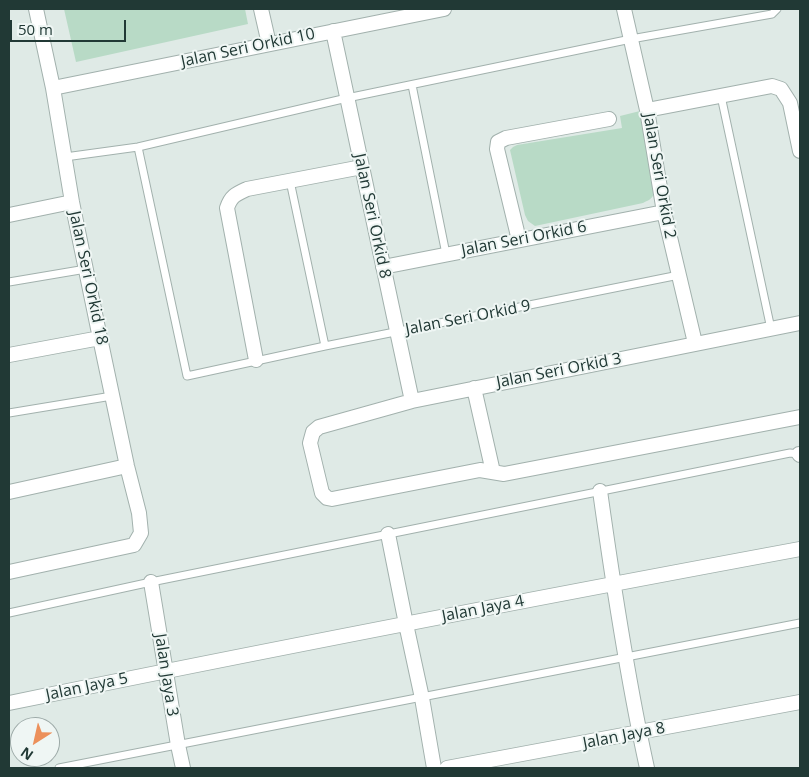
<!DOCTYPE html>
<style>
body{margin:0}
#map{position:relative;width:809px;height:777px;overflow:hidden;background:#dfeae6;font-family:"Open Sans",sans-serif}
canvas{display:block}
.frame{position:absolute;inset:0;border:10px solid #213935;pointer-events:none}
.north{position:absolute;left:10px;top:717px;width:50px;height:50px;box-sizing:border-box;background:#eff6f4;border:1px solid #9daaa8;border-radius:50%;rotate:215deg;font-size:14px;font-weight:700;line-height:20px;text-align:center;color:#213935}
.north::after{content:'';display:block;margin:auto;width:18px;height:22px;background:#ec905b;clip-path:polygon(50% 0,100% 100%,50% 72%,0 100%)}
.scale{position:absolute;left:10px;top:20px;width:116px;height:22px;box-sizing:border-box;border:2px solid #213935;border-top:0;padding-left:6px;font-size:15px;line-height:18px;white-space:nowrap;color:#213935;-webkit-text-stroke:4px #eff6f4;paint-order:stroke}
</style>
<div id="map">
<canvas width="809" height="777"></canvas>
<div class="frame"></div>
<div class="north">N</div>
<div class="scale">50 m</div>
</div>
<script>
const g = document.querySelector('canvas').getContext('2d');
g.lineJoin = 'round';
function paint(path, color) { g.fillStyle = color; g.fill(path, 'evenodd'); }
function trace(path, color, width, dash) { g.strokeStyle = color; g.lineWidth = width; g.lineCap = dash ? 'butt' : 'round'; g.setLineDash(dash || []); g.stroke(path); }
function drawText(font, color, halo, rows, align = 'center') {
  g.font = font + ' "Open Sans",sans-serif'; g.lineWidth = 4; g.setLineDash([]); g.textBaseline = 'middle'; g.strokeStyle = halo; g.fillStyle = color; for (const [text, x, y, turn = 0] of rows) {
    g.save(); g.translate(x, y); g.rotate((+turn || 0) * Math.PI / 180); g.textAlign = isNaN(turn) ? turn : align; if (halo) g.strokeText(text, 0, 0); g.fillText(text, 0, 0); g.restore();
  }
}
const green = new Path2D(`
 M64 9H245L248 24 76 62Z
 M640 111 655 188C654 198 651 199 643 203L535 226 528 221 525 215 510 150 513 147 517 145 622 128 620 116Z`);
const lane = new Path2D(`
 M412 85 446 254
 M721 96 771 329
 M138 147 187 376 325 346 679 275
 M65 157 138 147 347 98 631 39 772 14 777 9
 M290 181 325 346
 M9 282 86 269
 M9 413 112 396
 M9 613 151 582 790 453 799 454
 M59 768 800 623`);
const street = new Path2D(`
 M261 9 269 44
 M624 9 647 110 664 212 695 343
 M333 31 412 401
 M53 88 444 9
 M647 110 772 86 781 89 790 103 800 151
 M9 215 72 202
 M519 240 497 149 498 142 506 138 609 119
 M383 267 664 212
 M800 323 412 401 319 427 313 432 310 443 322 493 327 498 332 499 480 470 504 474 800 417
 M9 355 100 338
 M256 360 227 208C231 196 236 194 247 189L362 167
 M474 388 493 472
 M799 454 800 455
 M600 491C613 584 627 677 647 768
 M9 492 127 466
 M388 534 406 624 422 698 434 768
 M9 572 134 545 141 533 139 513 127 466 100 338 72 202 53 88 36 9
 M151 582 178 745 183 768
 M9 703C272 649 536 598 800 549
 M447 768 800 702`);
const streetNames = [
 ["Jalan Seri Orkid 10",248,48,-12],
 ["Jalan Seri Orkid 2",659,176,80],
 ["Jalan Seri Orkid 8",372,216,78],
 ["Jalan Seri Orkid 6",524,239,-11],
 ["Jalan Seri Orkid 18",88,278,78],
 ["Jalan Seri Orkid 9",468,318,-11],
 ["Jalan Seri Orkid 3",559,371,-11],
 ["Jalan Jaya 4",483,609,-11],
 ["Jalan Jaya 3",166,675,81],
 ["Jalan Jaya 5",87,687,-12],
 ["Jalan Jaya 8",624,736,-11]
];
paint(green, '#b8dac6');
trace(lane, '#a2b1ad', 9);
trace(street, '#a2b1ad', 16);
trace(lane, '#fff', 7);
trace(street, '#fff', 14);
drawText('16px', '#213935', '#eff6f4', streetNames);
</script>
